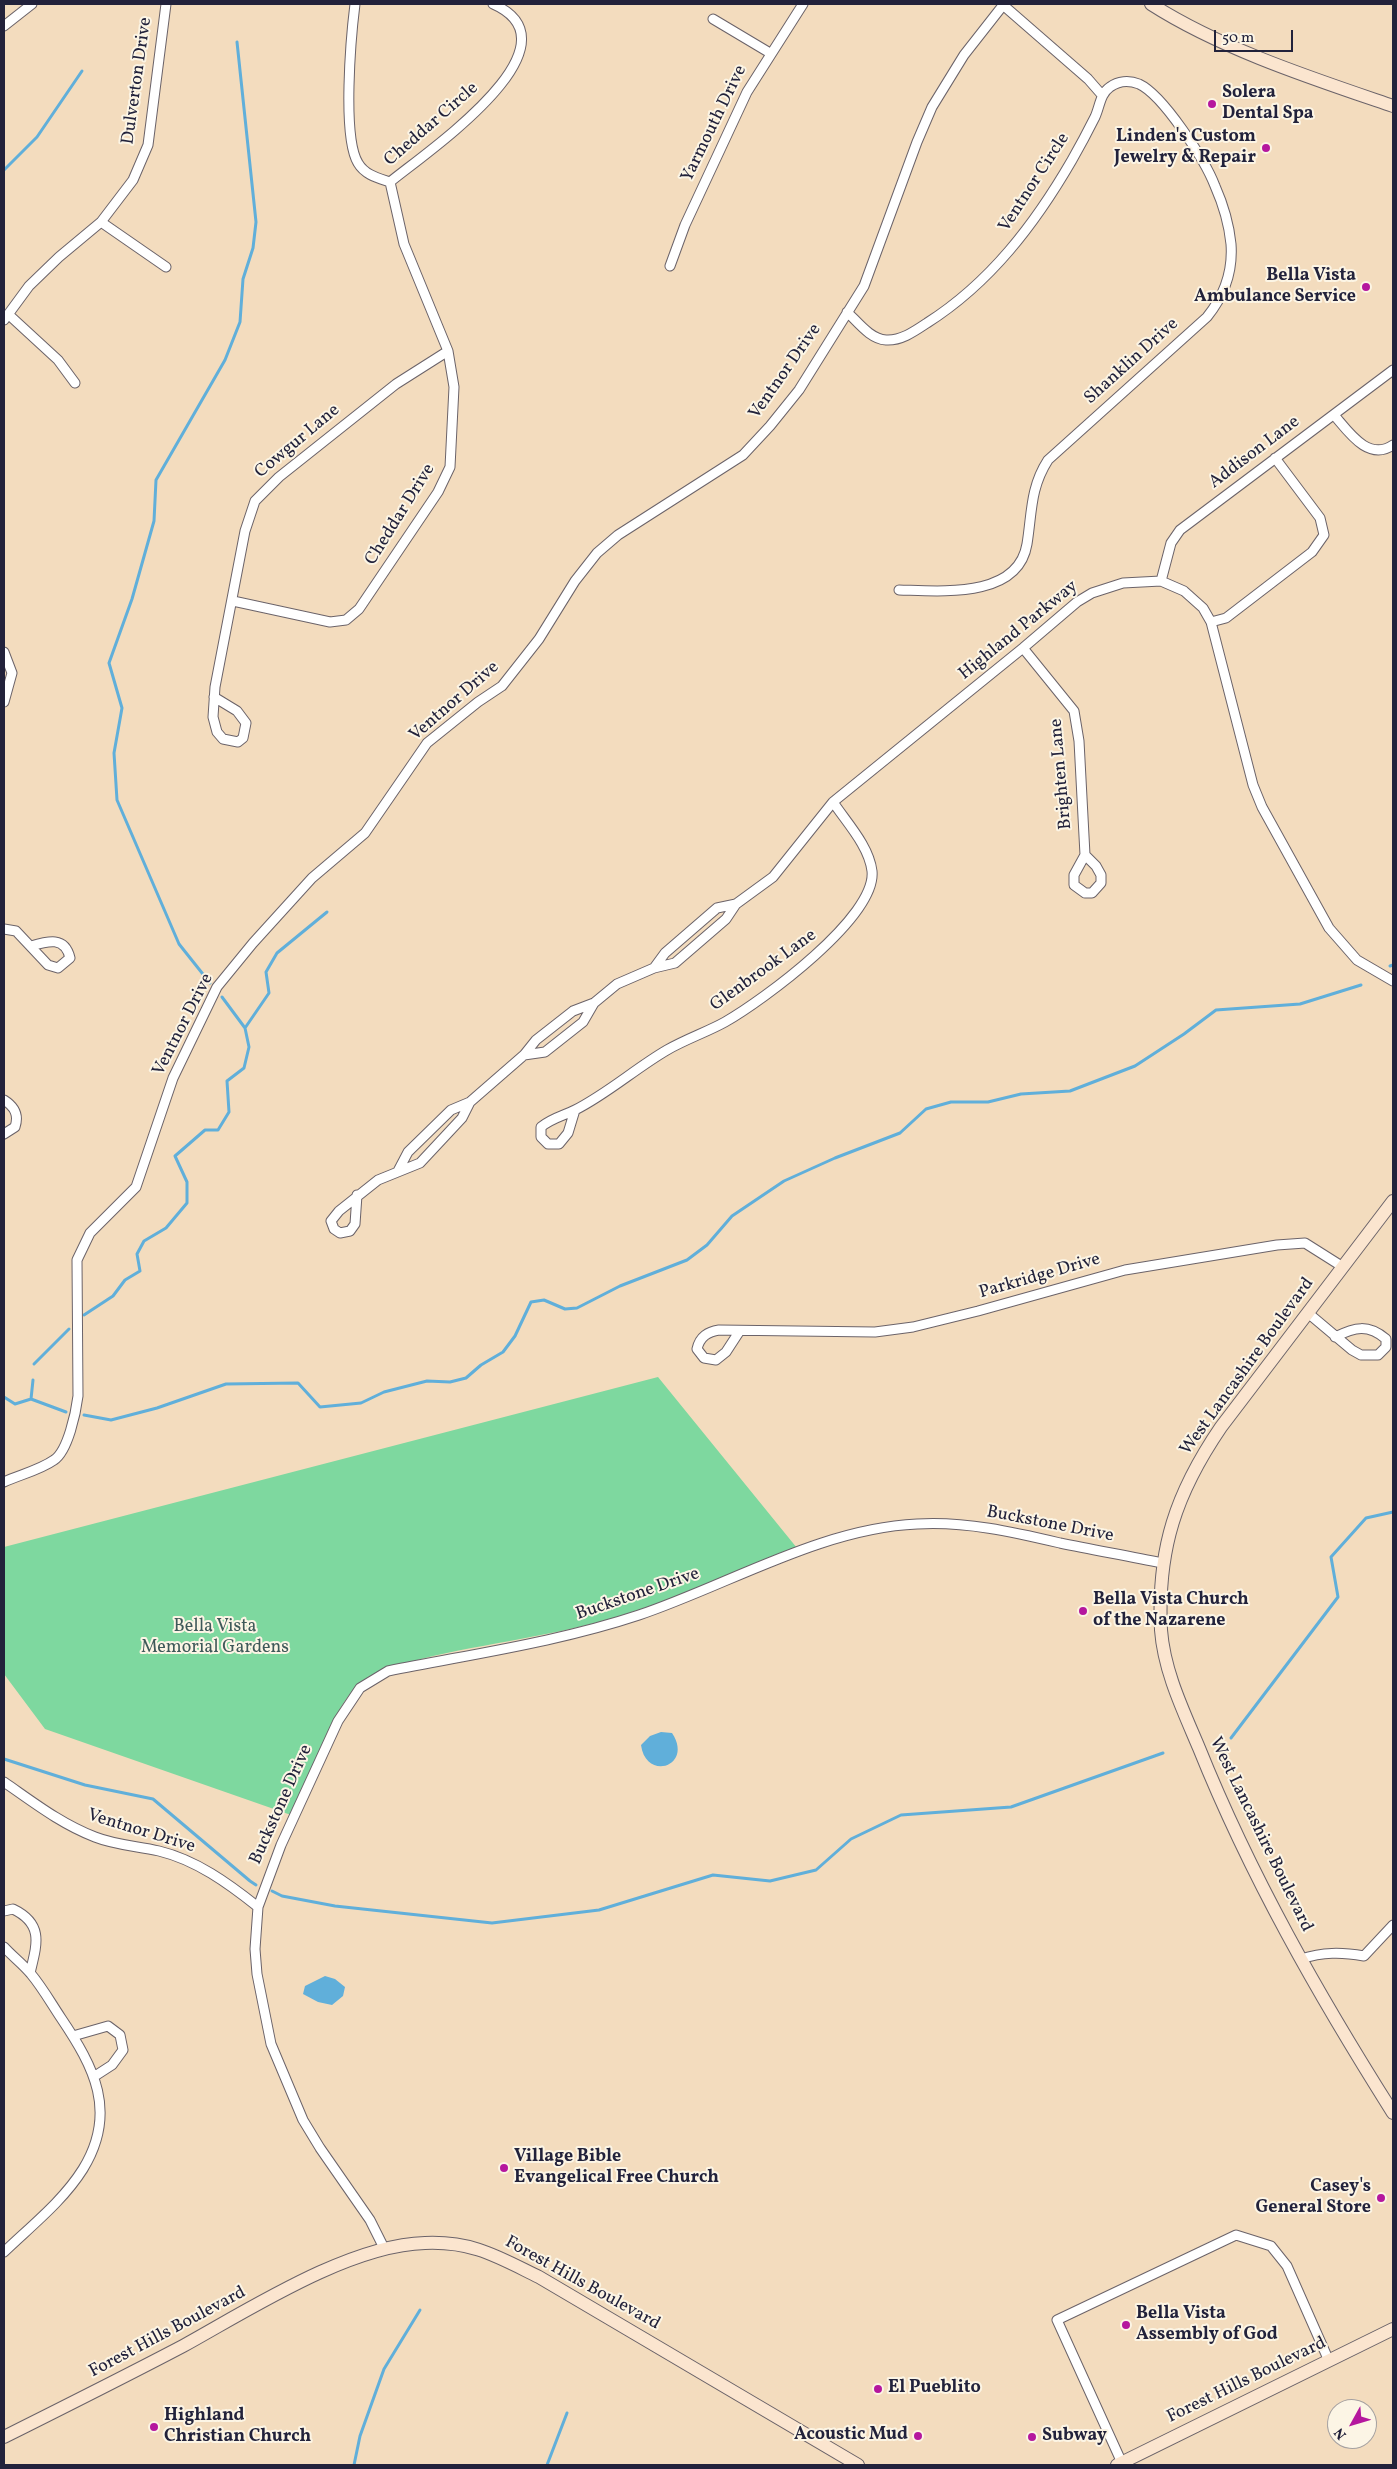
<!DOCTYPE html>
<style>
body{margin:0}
#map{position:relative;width:1397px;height:2469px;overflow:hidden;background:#f3dcbe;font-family:Vollkorn,serif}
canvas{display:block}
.frame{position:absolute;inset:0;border:5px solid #22223b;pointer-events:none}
.north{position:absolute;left:1327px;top:2399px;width:50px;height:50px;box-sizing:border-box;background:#fcf5e5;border:1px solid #a5a1a1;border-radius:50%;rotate:231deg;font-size:14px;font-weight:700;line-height:20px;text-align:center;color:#22223b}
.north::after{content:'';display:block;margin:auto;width:18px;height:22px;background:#b5179e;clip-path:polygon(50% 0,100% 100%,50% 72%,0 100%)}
.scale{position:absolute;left:1214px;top:30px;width:79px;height:22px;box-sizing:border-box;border:2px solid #22223b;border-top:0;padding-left:6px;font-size:15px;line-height:18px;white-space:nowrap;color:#22223b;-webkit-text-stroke:4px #fcf5e5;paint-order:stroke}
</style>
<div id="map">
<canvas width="1397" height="2469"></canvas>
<div class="frame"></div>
<div class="north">N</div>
<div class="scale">50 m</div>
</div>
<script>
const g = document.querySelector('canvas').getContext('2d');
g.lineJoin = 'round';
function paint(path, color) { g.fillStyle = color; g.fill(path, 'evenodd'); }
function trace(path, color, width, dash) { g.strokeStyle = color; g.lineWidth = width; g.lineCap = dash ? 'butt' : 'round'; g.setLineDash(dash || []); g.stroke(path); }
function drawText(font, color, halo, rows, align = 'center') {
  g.font = font + ' Vollkorn,serif'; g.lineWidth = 4; g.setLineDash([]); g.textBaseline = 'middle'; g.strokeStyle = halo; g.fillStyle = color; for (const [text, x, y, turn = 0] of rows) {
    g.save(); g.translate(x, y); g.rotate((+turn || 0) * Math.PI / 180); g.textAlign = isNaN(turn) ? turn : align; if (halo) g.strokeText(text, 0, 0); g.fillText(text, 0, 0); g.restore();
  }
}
const green = new Path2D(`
 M658 1377 797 1548C728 1576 659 1607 587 1625 519 1642 449 1648 383 1670 364 1676 351 1691 341 1707L291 1815 45 1729 4 1674V1547Z`);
const water = new Path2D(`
 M661 1732 672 1733C694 1766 646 1782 641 1745L650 1736Z
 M325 1976 335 1979 345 1987 343 1996 332 2005 318 2002 303 1994 305 1986Z`);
const stream = new Path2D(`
 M4 170 37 137 82 71
 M1390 966 1393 965
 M210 983 179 944 117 800 114 753 122 708 109 663 132 599 154 521 156 480 225 360 240 322 243 279 253 248 256 222 237 42
 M222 997 245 1028
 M84 1315 113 1296 125 1280 140 1271 137 1254 144 1241 166 1228 187 1203V1182L175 1156 205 1130H218L229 1112 227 1081 244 1068 249 1047 245 1028 269 993 266 972 277 953 327 912
 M34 1364 69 1329
 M4 1397 15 1404 31 1399 66 1412
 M31 1399 33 1380
 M84 1415 111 1420 157 1408 226 1384 298 1383 320 1407 361 1403 384 1392 427 1381 450 1382 466 1378 481 1365 503 1352 515 1336 531 1302 544 1300 565 1309 577 1308 620 1286 687 1260 707 1245 732 1216 784 1181 835 1158 900 1133 926 1109 951 1102H988L1021 1094 1070 1091 1135 1066 1184 1034 1216 1010 1300 1004 1361 985
 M1231 1738 1338 1597 1331 1557 1366 1518 1393 1512
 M4 1759 85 1785 153 1799 250 1881 256 1885
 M272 1891 282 1896 335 1906 492 1923 599 1910 713 1875 770 1881 816 1870 851 1839 901 1815 1011 1807 1163 1753
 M354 2465 360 2436 384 2369 420 2310
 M547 2465 567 2413`);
const minor = new Path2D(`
 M355 4C351 36 342 137 358 163 365 175 378 178 390 182 425 153 586 45 493 4
 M1003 5 1088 79 1102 95
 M713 19 770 53
 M4 26 32 4
 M101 222 166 267
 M670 266 685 225 747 92 803 4
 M847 312C858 322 870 339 886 340 901 341 915 331 927 323 990 283 1035 224 1072 160 1080 146 1088 131 1095 117 1100 106 1100 94 1110 87 1118 81 1129 80 1139 84 1163 95 1205 160 1215 186 1223 204 1229 224 1231 244 1233 271 1224 296 1207 317L1048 460C1030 488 1032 513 1027 544 1018 599 940 591 899 590
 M8 314 58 360 75 383
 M4 320 29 286 59 257 101 222 133 180 148 145 166 4
 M1334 415C1348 431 1368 462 1393 445
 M1161 581 1171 543 1180 530 1393 370
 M233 601 330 622 346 620 359 609 438 492 450 467 454 387 448 351 404 244 390 182
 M1211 622 1226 618 1312 552 1324 535 1320 518 1275 458
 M1023 648 1074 711 1079 741 1085 855 1074 875V885L1085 893H1092L1101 883V875L1096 866 1085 855
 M4 652 12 673 4 702
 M214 697 237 711 246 723 243 738 238 742 223 739 217 732 213 717 215 687 245 531 255 501 279 477 396 384 448 351
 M4 929 16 931 48 965 58 968 70 958C65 936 48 941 31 946
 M654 968 665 953 717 908 736 904 773 877 833 802 1023 648 1077 602 1092 593 1123 583 1161 581 1184 591 1203 608 1211 622 1253 785 1262 807 1329 928 1357 960 1393 981
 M524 1055 545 1052 583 1022 594 1003
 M4 1100C15 1107 19 1115 15 1127L4 1134
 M575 1110 568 1133 559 1144H548L541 1137V1127C552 1118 563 1116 575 1110 607 1094 636 1068 667 1050 686 1039 707 1032 725 1022 762 1001 877 917 872 871 869 846 847 823 833 802
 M398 1171 408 1152 451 1110 470 1102 524 1055 536 1040 573 1011 594 1003 617 984 654 968 675 963 726 919 736 904
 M357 1195 355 1224 350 1231 340 1233 334 1229 331 1221 339 1211 378 1180 420 1163 462 1118 470 1102
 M1308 1313 1352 1350 1361 1355H1378L1386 1347V1339C1368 1324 1355 1327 1335 1337
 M739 1332 726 1352 716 1360 704 1358 697 1349C700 1336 708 1332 719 1330L875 1332 913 1327 978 1311 1125 1270 1277 1245 1305 1243 1343 1267
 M4 1482C19 1475 40 1470 54 1460 68 1451 76 1412 78 1396L77 1260 90 1233 136 1187 173 1078 217 987 253 943 312 878 365 833 427 743 478 702 502 686 539 639 575 581 597 553 618 535 743 455 770 426 799 390 864 286 917 142 932 107 964 55 1004 4
 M4 1782C33 1802 61 1824 95 1837 115 1845 137 1846 159 1851 196 1860 228 1883 258 1907L255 1949 257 1974 271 2044 303 2120 320 2148 370 2220 384 2248
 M258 1907 281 1845 338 1721 360 1688 388 1671C472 1654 558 1642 639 1615 728 1585 822 1528 917 1524 965 1521 1013 1532 1060 1543 1094 1550 1128 1556 1162 1563
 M4 1911 13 1909C44 1924 37 1944 30 1973
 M4 1947C12 1956 23 1964 31 1974 42 1987 51 2003 61 2018 94 2067 118 2112 83 2169 63 2201 31 2226 4 2252
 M1301 1959C1323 1952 1341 1952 1364 1956L1393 1925
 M73 2036 108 2026 120 2035 123 2050 112 2065 95 2076
 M1122 2463 1057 2320 1236 2235 1271 2246 1287 2266 1329 2361`);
const secondary = new Path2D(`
 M1151 4C1221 49 1314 79 1393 106
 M1393 1201 1221 1427C1176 1493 1157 1549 1161 1630 1164 1671 1183 1710 1199 1748 1251 1877 1319 1996 1393 2113
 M4 2437C64 2407 124 2377 183 2346 250 2309 349 2245 425 2243 473 2241 498 2257 539 2277L858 2465
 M1117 2465 1393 2329`);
const markers = [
 [1212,104,5,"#b5179e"],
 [1266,148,5,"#b5179e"],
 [1366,287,5,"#b5179e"],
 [1083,1611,5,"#b5179e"],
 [504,2168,5,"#b5179e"],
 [1381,2198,5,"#b5179e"],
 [1126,2325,5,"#b5179e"],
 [878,2389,5,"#b5179e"],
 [154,2427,5,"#b5179e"],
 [918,2436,5,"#b5179e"],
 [1032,2437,5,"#b5179e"]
];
const streetNames = [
 ["Dulverton Drive",138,81,-82],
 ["Yarmouth Drive",715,124,-64],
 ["Cheddar Circle",432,125,-41],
 ["Ventnor Circle",1035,183,-57],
 ["Shanklin Drive",1132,362,-42],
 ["Ventnor Drive",786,372,-55],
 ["Cowgur Lane",298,442,-40],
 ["Addison Lane",1255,453,-37],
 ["Cheddar Drive",401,515,-58],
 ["Highland Parkway",1019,631,-39],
 ["Ventnor Drive",455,702,-41],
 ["Brighten Lane",1062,774,-95],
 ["Glenbrook Lane",764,971,-36],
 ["Ventnor Drive",184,1025,-63],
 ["Parkridge Drive",1040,1277,-16],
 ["West Lancashire Boulevard",1248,1367,-54],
 ["Buckstone Drive",1050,1525,11],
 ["Buckstone Drive",638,1595,-19],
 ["Buckstone Drive",282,1805,-66],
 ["Ventnor Drive",141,1832,17],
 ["West Lancashire Boulevard",1260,1835,64],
 ["Forest Hills Boulevard",582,2284,29],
 ["Forest Hills Boulevard",168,2333,-28],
 ["Forest Hills Boulevard",1247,2381,-26]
];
const poiNames = [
 ["Solera",1222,94],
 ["Dental Spa",1222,115],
 ["Linden's Custom",1256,138,"right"],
 ["Jewelry & Repair",1256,159,"right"],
 ["Bella Vista",1356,277,"right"],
 ["Ambulance Service",1356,298,"right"],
 ["Bella Vista Church",1093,1601],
 ["of the Nazarene",1093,1622],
 ["Village Bible",514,2158],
 ["Evangelical Free Church",514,2179],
 ["Casey's",1371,2188,"right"],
 ["General Store",1371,2209,"right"],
 ["Bella Vista",1136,2315],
 ["Assembly of God",1136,2336],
 ["El Pueblito",888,2389],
 ["Highland",164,2417],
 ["Christian Church",164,2438],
 ["Acoustic Mud",908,2436,"right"],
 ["Subway",1042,2437]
];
const parkNames = [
 ["Bella Vista",215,1628],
 ["Memorial Gardens",215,1649]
];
paint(green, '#7ed89f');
paint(water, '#60afda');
trace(stream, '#60afda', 3);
trace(minor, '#6b6369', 11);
trace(secondary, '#6b6369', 14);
trace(minor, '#fff', 9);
trace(secondary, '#fbe5cf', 12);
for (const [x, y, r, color] of markers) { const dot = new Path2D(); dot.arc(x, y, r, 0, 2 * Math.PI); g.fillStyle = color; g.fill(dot); trace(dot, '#fcf5e5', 2); }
drawText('18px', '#22223b', '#fcf5e5', streetNames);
drawText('bold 18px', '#22223b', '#fcf5e5', poiNames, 'left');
drawText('18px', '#3e5959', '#fcf5e5', parkNames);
</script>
